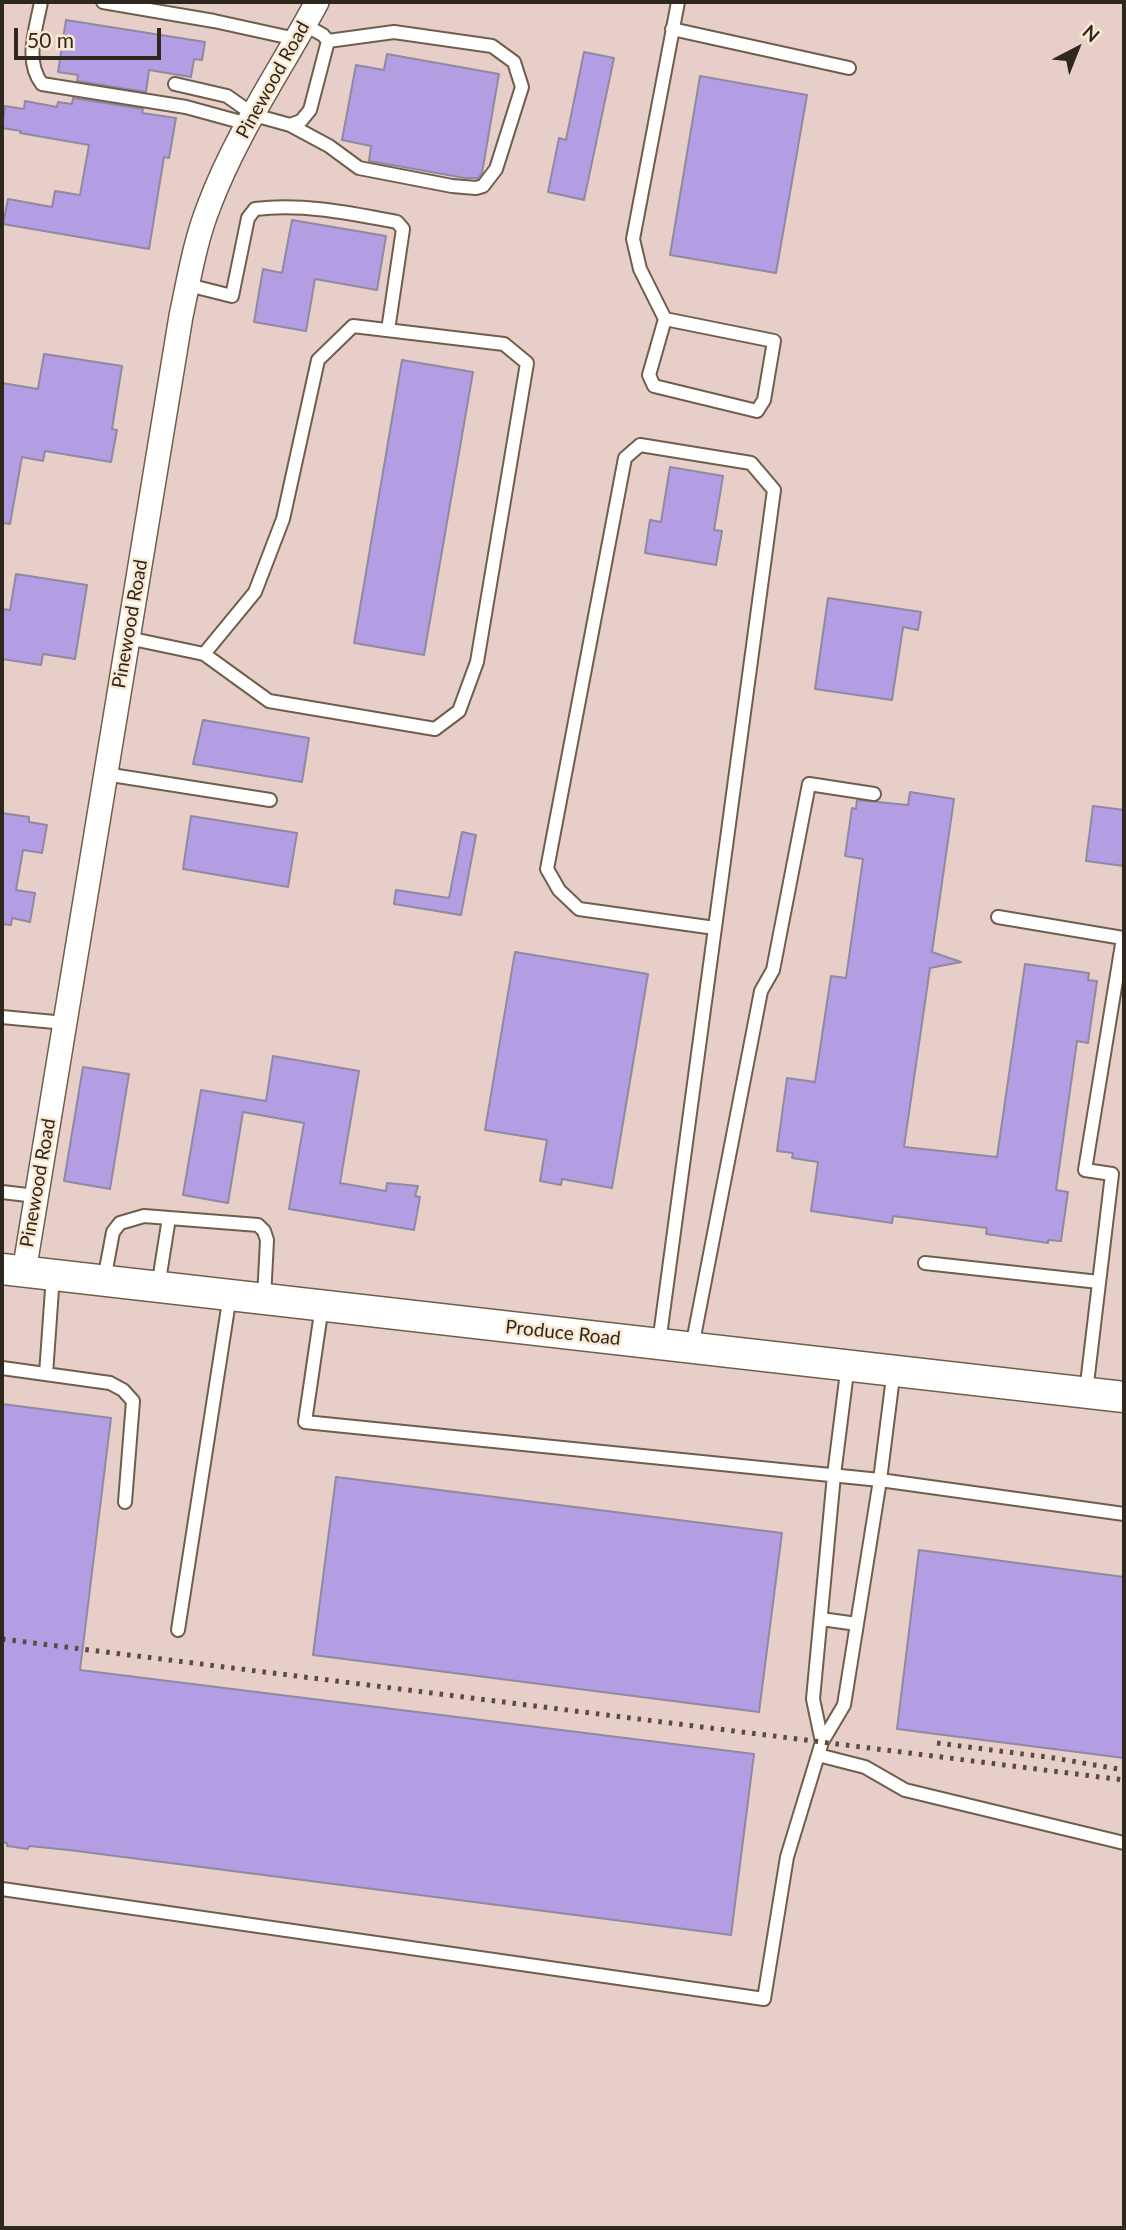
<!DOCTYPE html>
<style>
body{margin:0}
#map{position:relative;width:1126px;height:2230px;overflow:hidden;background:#eddbc5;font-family:Lato,sans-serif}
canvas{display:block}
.frame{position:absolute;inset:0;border:4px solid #2e271e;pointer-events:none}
.north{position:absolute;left:1042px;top:14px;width:70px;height:70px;-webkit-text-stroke:5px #fbe8d1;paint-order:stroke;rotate:42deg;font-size:19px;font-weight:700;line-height:28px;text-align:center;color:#2e271e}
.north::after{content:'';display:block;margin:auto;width:24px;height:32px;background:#2e271e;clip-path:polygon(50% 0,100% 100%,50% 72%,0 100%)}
.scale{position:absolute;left:14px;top:28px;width:147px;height:32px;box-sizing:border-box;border:4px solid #2e271e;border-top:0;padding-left:9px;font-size:21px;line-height:24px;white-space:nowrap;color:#2e271e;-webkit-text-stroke:5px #fbe8d1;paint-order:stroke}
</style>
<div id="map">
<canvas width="1126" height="2230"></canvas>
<div class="frame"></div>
<div class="north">N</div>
<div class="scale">50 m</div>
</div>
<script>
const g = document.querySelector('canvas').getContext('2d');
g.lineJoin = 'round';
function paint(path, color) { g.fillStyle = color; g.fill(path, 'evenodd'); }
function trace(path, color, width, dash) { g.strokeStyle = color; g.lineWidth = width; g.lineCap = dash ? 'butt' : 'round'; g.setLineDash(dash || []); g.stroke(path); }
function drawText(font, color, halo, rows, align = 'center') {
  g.font = font + ' Lato,sans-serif'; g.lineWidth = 5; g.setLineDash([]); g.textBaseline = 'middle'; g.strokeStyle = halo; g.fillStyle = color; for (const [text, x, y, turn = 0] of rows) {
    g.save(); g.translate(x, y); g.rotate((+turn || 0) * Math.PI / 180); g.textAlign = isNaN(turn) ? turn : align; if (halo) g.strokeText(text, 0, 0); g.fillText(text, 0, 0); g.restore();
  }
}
const industrial = new Path2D(`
 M2 2H1124V2228H2Z`);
const building = new Path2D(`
 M66 20 205 42 202 60 194 59 191 77 149 70 146 92 77 81 78 75 58 72Z
 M584 52 614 58 584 200 548 192 559 138 566 140Z
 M387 54 499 74 482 173 478 178H465L369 161 371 146 342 140 356 65 384 70Z
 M700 76 807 95 776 273 670 255Z
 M73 98 143 109 142 113 176 118 169 158 164 157 149 249 3 224 8 199 52 207 55 191 80 195 89 145 20 133 21 131 2 128 5 106 24 109 25 101 57 107 58 102 72 104Z
 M292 220 386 236 377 290 315 279 306 331 254 322 263 269 282 273Z
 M44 354 122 366 112 429 117 430 111 462 45 451 43 461 22 457 10 524 2 523V383L38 389Z
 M402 360 473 372 424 655 354 643Z
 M670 467 723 476 714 530 722 531 716 565 645 553 650 520 661 522Z
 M16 574 87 585 75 659 43 654 41 665 2 659V609L10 610Z
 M828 598 921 612 918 630 903 627 892 700 815 689Z
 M203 720 309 738 302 782 193 764Z
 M910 792 954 799 932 952 961 962 930 968 904 1147 997 1157 1025 964 1089 973 1088 980 1097 981 1088 1043 1077 1041 1056 1190 1068 1192 1061 1241 1048 1240V1243L986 1234 987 1228 893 1216 892 1223 811 1211 818 1162 792 1158 793 1153 777 1151 787 1078 815 1082 831 976 846 978 863 859 845 856 852 808 856 809 857 800 908 805Z
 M1093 806 1124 810V866L1086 861Z
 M2 813 29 817V822L47 825 42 853 23 850 16 890 35 893 30 922 12 918 11 925 2 924Z
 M191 816 297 833 288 887 183 869Z
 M462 832 476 835 461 915 394 904 396 890 449 898Z
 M515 952 648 974 612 1188 562 1179 561 1185 540 1181 547 1140 485 1130Z
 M273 1056 359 1071 340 1183 386 1191 387 1183 418 1186 415 1196 420 1197 414 1230 289 1209 304 1123 243 1112 228 1203 183 1195 201 1090 266 1101Z
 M83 1067 129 1074 110 1189 64 1181Z
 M2 1404 111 1418 80 1670 754 1754 731 1935 69 1850 29 1846 28 1849 7 1846V1843L2 1842Z
 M336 1477 782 1533 759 1712 313 1655Z
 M919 1550 1124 1577V1758L897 1729Z`);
const service = new Path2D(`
 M41 2C36 29 24 61 42 84L186 107 248 124
 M103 2 214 21 296 39
 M672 29 849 68
 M175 84 227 96 254 115 290 125 301 121 310 110 328 41 323 35 305 25
 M290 125 329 146 359 168 452 186 476 188 483 186 496 169 522 87 514 62 492 46 394 32 328 41
 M188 285 232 296 248 218 255 209C302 203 350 213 397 222L403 229 388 330
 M665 319 649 375 654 386 757 411 764 400 774 341 665 319 640 269 633 239 678 2
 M128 638 204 654 269 701 435 729 459 711 477 662 527 363 504 344 353 326 318 360 283 519 255 592 204 654
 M105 774 270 800
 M998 917 1123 938 1085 1170 1112 1174 1086 1392
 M2 1017 65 1023
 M2 1192 36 1196
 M925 1263 1099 1282
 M104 1280 113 1232 120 1223 144 1216 258 1225 264 1231 267 1240 264 1298
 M158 1287 169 1218
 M322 1306 305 1422 880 1480 1124 1514
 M659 1343 774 490 751 463 640 445 625 458 547 869 559 890 579 909 715 928
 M692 1347 761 991 773 970 809 784 874 794
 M2 1368 110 1383 123 1390 133 1401 125 1502
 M46 1374 53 1275
 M821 1619 857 1624
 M178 1630 230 1295
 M822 1742 813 1699 834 1475 848 1364
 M818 1755 865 1767 905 1790 1124 1843
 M2 1889 764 1999 787 1857 822 1742 844 1705 880 1480 894 1369`);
const minor = new Path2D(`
 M24 1272 181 316C189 279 195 241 209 206 236 134 281 69 317 2`);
const tertiary = new Path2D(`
 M2 1269 1124 1397`);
const rail = new Path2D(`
 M2 1639 1124 1780
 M937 1743 1054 1758 1124 1770`);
const streetNames = [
 ["Pinewood Road",273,80,-61],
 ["Pinewood Road",130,624,-80],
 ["Pinewood Road",38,1183,-80],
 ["Produce Road",563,1333,6]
];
paint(industrial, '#e8cec9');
paint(building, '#b39ee3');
trace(building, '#8f89a1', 2);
trace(service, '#6e5f4b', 16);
trace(minor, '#6e5f4b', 26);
trace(tertiary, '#6e5f4b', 33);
trace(service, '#fff', 12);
trace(minor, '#fff', 23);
trace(tertiary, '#fff', 30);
trace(rail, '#564c41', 5, [3.5, 7]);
drawText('19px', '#2e271e', '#fbe8d1', streetNames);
</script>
